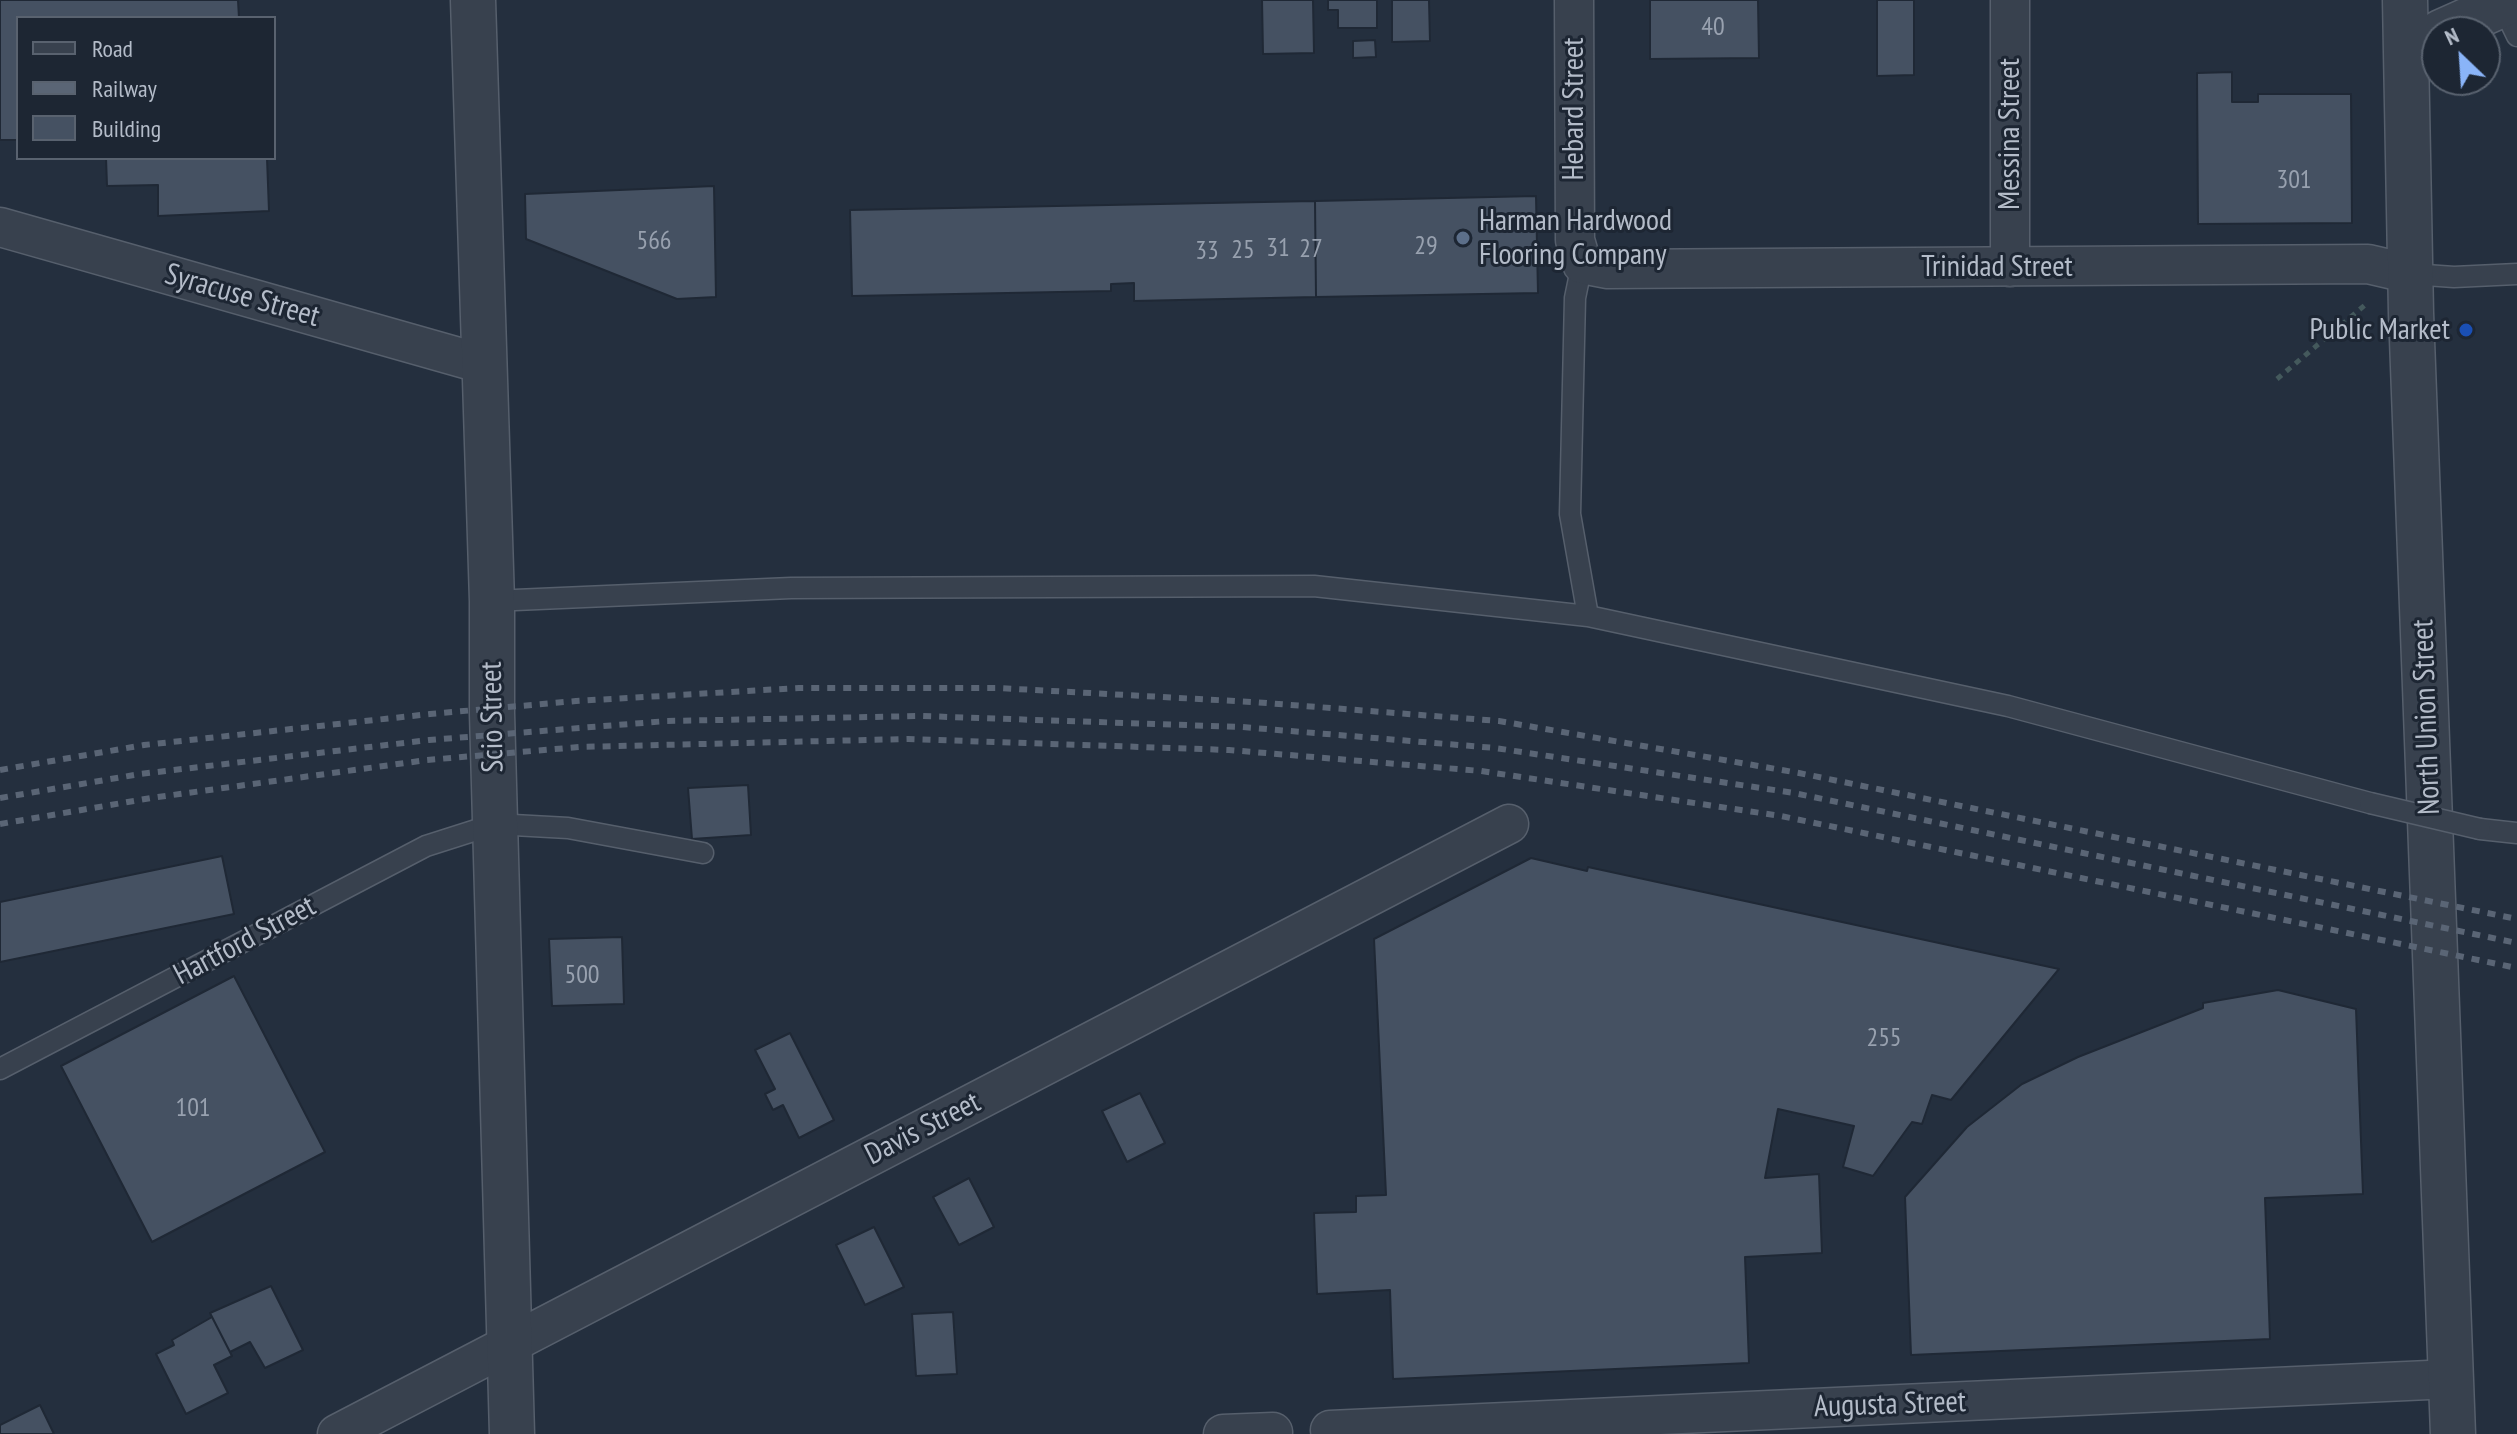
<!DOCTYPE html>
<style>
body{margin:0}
#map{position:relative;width:2517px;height:1434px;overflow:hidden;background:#242f3e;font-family:"PT Sans Narrow",sans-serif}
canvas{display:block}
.legend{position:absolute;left:16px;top:16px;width:260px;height:144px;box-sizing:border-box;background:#1d2633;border:2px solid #59626f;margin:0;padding:10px 14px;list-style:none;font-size:24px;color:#b4bcc9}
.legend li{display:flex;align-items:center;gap:16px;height:40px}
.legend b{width:40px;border:2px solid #59626f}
.north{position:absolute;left:2421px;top:16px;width:80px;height:80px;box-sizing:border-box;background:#1d2633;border:2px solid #59626f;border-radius:50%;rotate:335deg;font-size:22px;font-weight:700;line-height:32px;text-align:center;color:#b4bcc9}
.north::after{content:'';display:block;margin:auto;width:28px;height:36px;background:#8ab4f8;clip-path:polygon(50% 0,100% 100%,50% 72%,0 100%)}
</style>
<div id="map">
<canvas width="2517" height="1434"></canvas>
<ul class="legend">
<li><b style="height:10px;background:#38414e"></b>Road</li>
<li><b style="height:10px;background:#5a6575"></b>Railway</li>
<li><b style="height:22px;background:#455162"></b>Building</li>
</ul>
<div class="north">N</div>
</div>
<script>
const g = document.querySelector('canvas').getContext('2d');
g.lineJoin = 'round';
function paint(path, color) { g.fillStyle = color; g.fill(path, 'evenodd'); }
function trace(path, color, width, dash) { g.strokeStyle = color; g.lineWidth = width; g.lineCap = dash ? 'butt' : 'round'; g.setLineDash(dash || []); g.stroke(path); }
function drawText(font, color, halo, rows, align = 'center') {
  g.font = font + ' "PT Sans Narrow",sans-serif'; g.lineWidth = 6; g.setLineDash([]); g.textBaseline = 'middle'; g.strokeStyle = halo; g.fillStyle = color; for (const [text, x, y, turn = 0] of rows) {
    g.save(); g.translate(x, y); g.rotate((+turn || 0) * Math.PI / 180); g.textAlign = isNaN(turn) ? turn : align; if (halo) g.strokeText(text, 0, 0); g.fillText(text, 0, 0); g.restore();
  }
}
const building = new Path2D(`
 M0 0H238L239 18H18V140H0Z
 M1262 0H1313L1314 53 1263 54Z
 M1328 0H1377V28H1338V10H1328Z
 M1392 0H1429L1430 41 1392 42Z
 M1650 0H1758L1759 58 1650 59Z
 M1877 0H1914V75L1877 76Z
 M1375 40 1376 57 1353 58V41Z
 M2232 72V102H2258V94H2351L2352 223 2198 224 2197 73Z
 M106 158H267L269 211 158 216V185L107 186Z
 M714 186 716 297 677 299 526 239 525 194Z
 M1536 196 1538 293 1316 297 1315 201Z
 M1315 201 1316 297 1134 301V283L1111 284V291L852 296 850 210Z
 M748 785 751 835 692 839 688 788Z
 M222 856 234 914 0 962V902Z
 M1531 858 1587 871 1588 867 2059 969 1951 1100 1932 1095 1922 1124 1912 1122 1873 1176 1843 1167 1854 1126 1778 1109 1765 1178 1819 1174 1822 1253 1745 1257 1749 1363 1393 1379 1390 1290 1317 1294 1314 1213 1356 1212V1196L1386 1195 1374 939Z
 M622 937 624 1004 552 1006 549 939Z
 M234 976 325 1152 152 1242 61 1066Z
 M2278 990 2356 1009 2363 1194 2265 1198 2270 1339 1911 1355 1905 1197 1967 1127 2022 1084 2078 1057 2203 1008V1003Z
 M790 1033 834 1120 799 1138 783 1105 773 1110 765 1094 775 1089 755 1050Z
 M1140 1093 1165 1143 1127 1162 1102 1111Z
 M969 1178 994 1227 959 1245 933 1197Z
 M874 1227 904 1287 865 1305 836 1245Z
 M271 1286 303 1350 265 1368 250 1342 230 1352 210 1313Z
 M953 1312 957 1374 916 1376 912 1314Z
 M212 1317 232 1356 214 1365 228 1393 186 1414 156 1354 174 1345 172 1340Z
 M40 1405 54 1434H0V1425Z`);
const path = new Path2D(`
 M2277 379 2365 305`);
const service = new Path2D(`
 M2502 5 2517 36
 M1582 264 1575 298 1570 514 1588 616
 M2411 274 2454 277 2517 274
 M492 601 791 588 1314 586 1588 616 2008 706 2370 803
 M2480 829 2517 833
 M0 1069 426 846 495 824 568 828 703 853`);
const minor = new Path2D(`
 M1574 0 1575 240 1582 264 1608 269 2368 264 2411 274
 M2010 0V267
 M0 227 483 364
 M1330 1430 2451 1379
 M337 1434 1509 824
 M1223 1434 1273 1432`);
const tertiary = new Path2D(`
 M473 0 492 601V713L512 1434
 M2405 0 2411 313 2453 1434
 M2441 32 2513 0`);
const rail = new Path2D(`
 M0 770 144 745 430 714 576 701 799 688H998L1253 702 1499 721 1799 773 2517 919
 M0 798 140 774 429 740 667 721 921 716 1242 727 1495 748 1794 793 2517 943
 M0 824 151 798 427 760 579 747 908 739 1229 750 1481 771 1781 816 2517 968`);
const serviceBridge = new Path2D(`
 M2370 803 2480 829`);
const markers = [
 [1463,238,8,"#5c6f8a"],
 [2466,330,8,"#1a4fb4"]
];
const numberNames = [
 ["40",1713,28],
 ["301",2294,181],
 ["566",654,242],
 ["29",1426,247],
 ["31",1278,249],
 ["27",1311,250],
 ["25",1243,251],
 ["33",1207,252],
 ["500",582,976],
 ["255",1884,1039],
 ["101",193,1109]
];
const streetNames = [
 ["Hebard Street",1574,109,-90],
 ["Messina Street",2010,134,-90],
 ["Trinidad Street",1997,267],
 ["Syracuse Street",242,296,16],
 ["Scio Street",493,717,-91],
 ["North Union Street",2427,717,-92],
 ["Hartford Street",245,941,-28],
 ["Davis Street",923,1129,-27],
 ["Augusta Street",1890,1405,-2]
];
const poiNames = [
 ["Harman Hardwood",1479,221],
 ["Flooring Company",1479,255],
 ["Public Market",2450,330,"right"]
];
paint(building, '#455162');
trace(building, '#1f2835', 2);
trace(service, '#565f6c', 23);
trace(minor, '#565f6c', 41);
trace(tertiary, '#565f6c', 47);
trace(path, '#44595c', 5, [6, 6]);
trace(service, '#38414e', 20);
trace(minor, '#38414e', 38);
trace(tertiary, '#38414e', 44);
trace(rail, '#5a6575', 6, [8, 8]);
trace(serviceBridge, '#565f6c', 23, []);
trace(serviceBridge, '#38414e', 20);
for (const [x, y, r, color] of markers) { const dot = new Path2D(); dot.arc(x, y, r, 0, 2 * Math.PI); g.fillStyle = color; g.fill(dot); trace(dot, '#1d2633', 3); }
drawText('26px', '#98a1af', null, numberNames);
drawText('30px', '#b4bcc9', '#1d2633', streetNames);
drawText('30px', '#b4bcc9', '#1d2633', poiNames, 'left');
</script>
